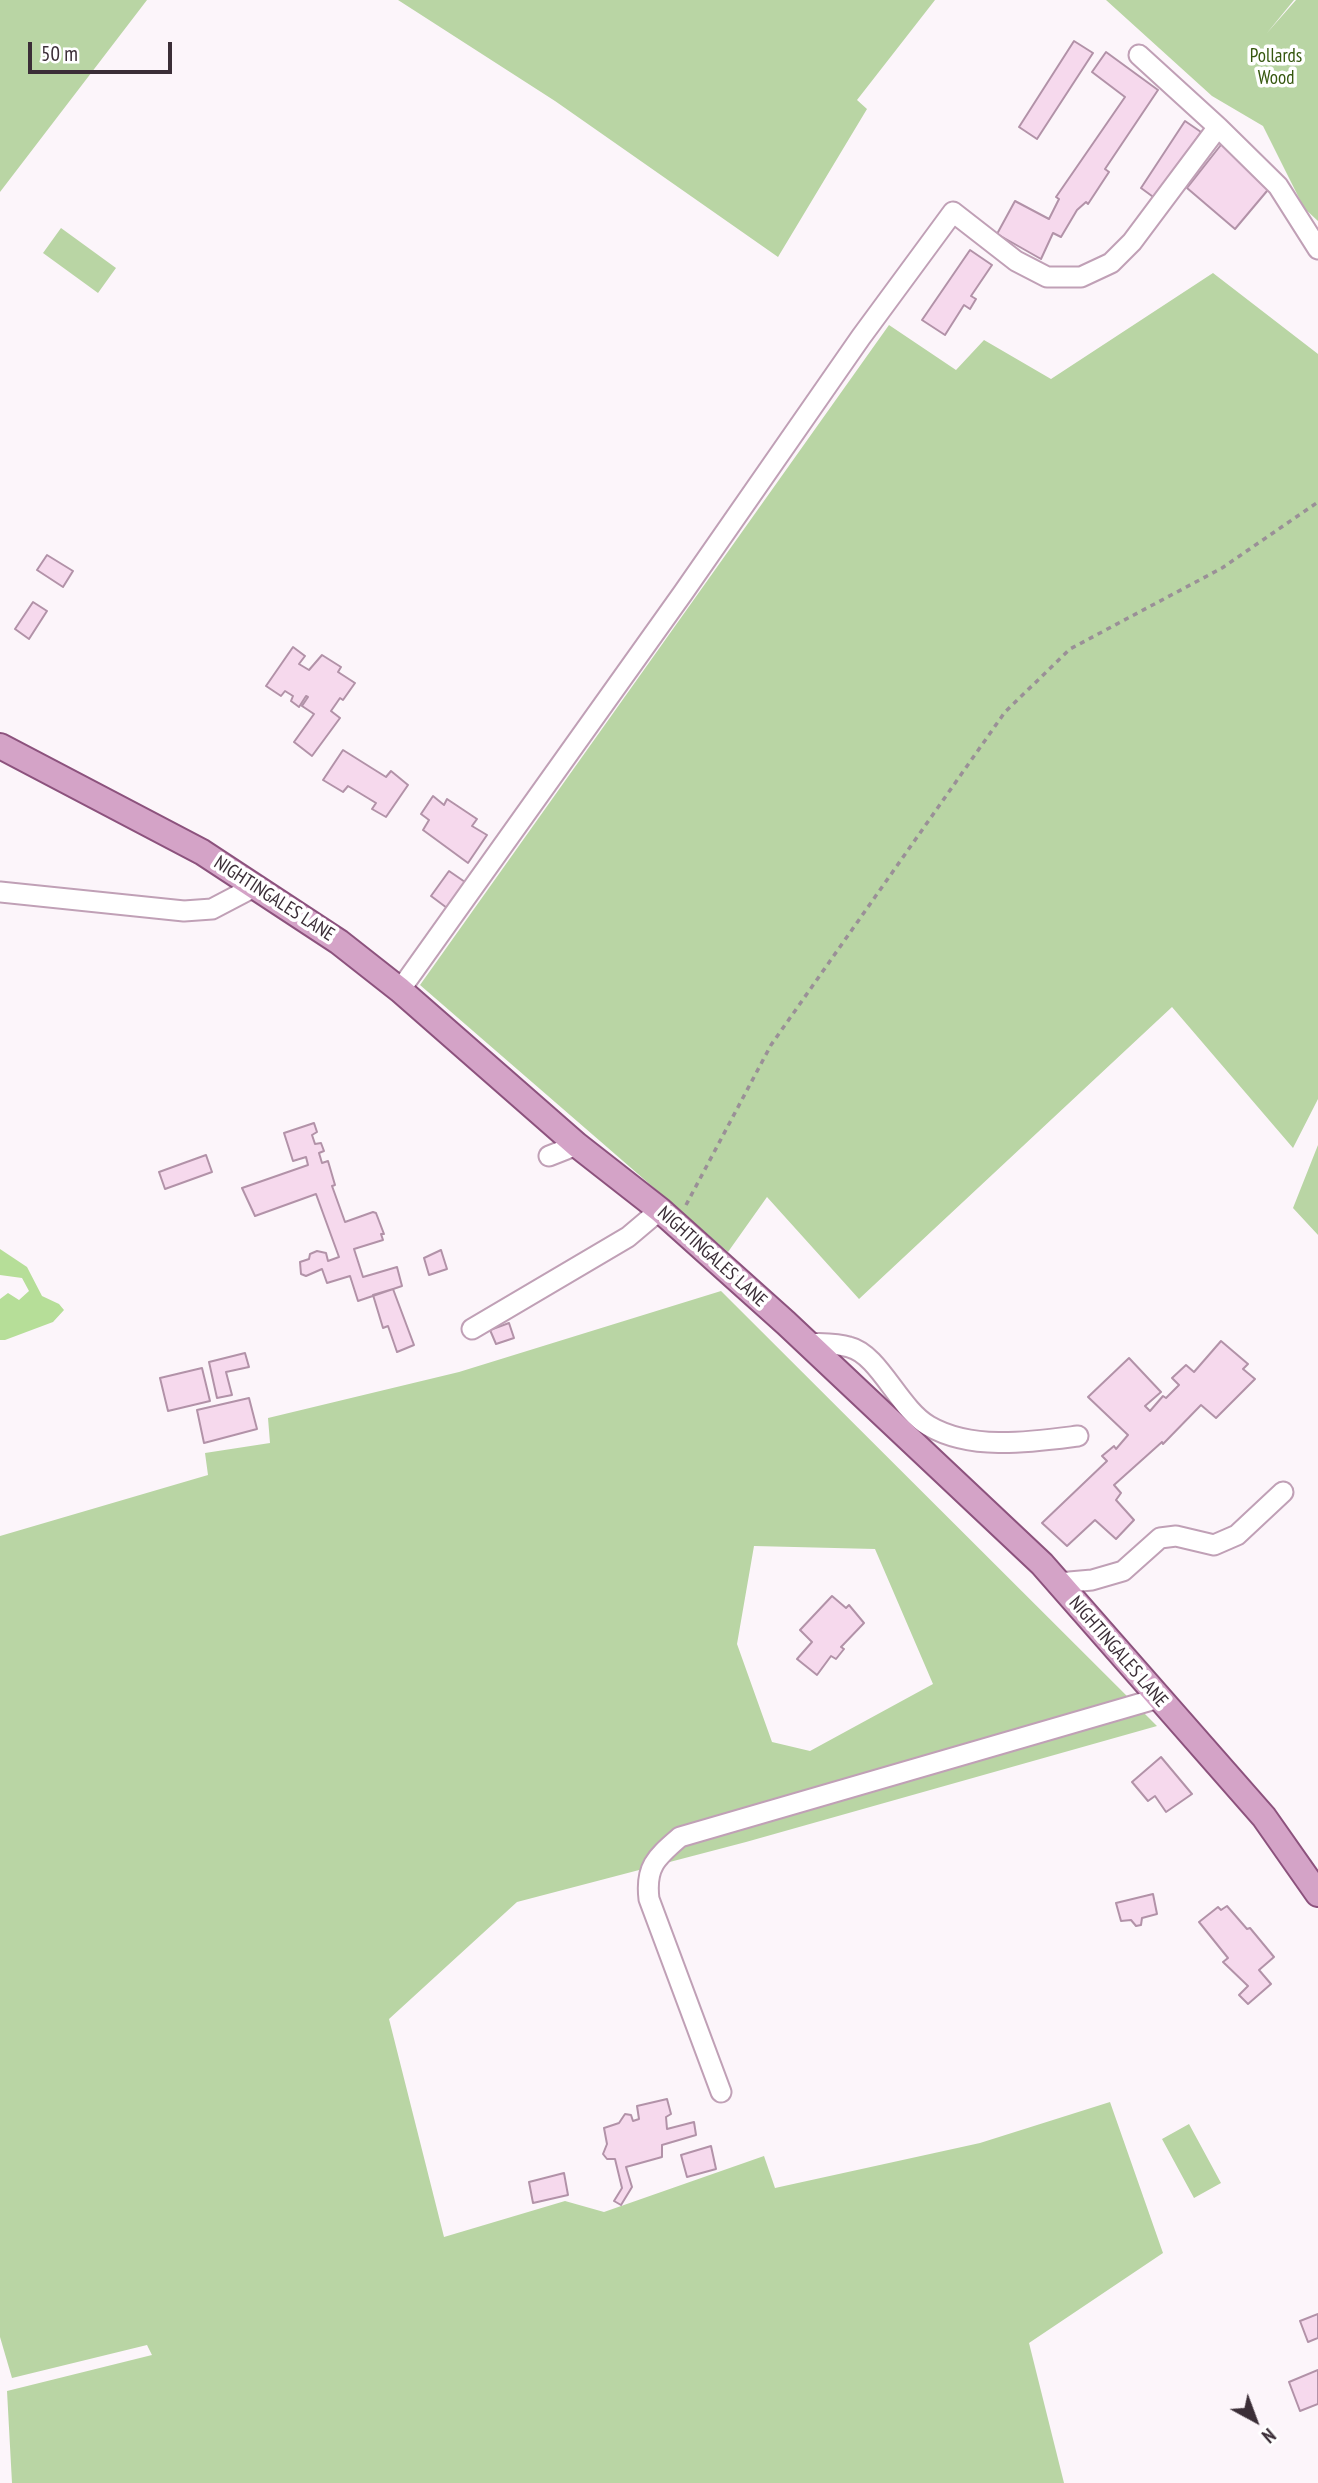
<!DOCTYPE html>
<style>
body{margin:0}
#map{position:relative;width:1318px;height:2483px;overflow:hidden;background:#fcf5fa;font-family:"PT Sans Narrow",sans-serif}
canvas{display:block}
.north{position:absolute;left:1220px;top:2385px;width:70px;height:70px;-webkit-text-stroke:5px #fff;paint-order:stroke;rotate:139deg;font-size:19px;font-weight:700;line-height:28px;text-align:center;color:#3b2e37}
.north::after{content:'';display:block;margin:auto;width:24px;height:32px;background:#3b2e37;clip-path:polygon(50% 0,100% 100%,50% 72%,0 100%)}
.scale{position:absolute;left:28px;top:42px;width:144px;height:32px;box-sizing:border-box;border:4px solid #3b2e37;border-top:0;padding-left:9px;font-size:21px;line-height:24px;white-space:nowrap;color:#3b2e37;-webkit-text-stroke:5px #fff;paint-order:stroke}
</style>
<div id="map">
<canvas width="1318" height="2483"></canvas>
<div class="north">N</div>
<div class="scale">50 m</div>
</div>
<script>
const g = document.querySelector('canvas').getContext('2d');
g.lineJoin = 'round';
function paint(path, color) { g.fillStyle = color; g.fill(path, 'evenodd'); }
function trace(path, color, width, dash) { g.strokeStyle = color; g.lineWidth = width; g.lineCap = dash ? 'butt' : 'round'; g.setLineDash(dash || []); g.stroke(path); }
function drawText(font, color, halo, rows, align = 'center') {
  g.font = font + ' "PT Sans Narrow",sans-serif'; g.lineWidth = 7; g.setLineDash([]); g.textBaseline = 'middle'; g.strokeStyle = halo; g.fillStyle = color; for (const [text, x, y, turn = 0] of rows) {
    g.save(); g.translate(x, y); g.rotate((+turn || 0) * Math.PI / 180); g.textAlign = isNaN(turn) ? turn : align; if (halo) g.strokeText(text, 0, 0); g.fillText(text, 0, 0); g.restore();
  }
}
const green = new Path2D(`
 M0 0H147L0 192Z
 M398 0H935L857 100 867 109 778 257 555 101Z
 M1106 0H1294L1267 33 1296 0H1318V221L1304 208 1263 126 1212 96Z
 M61 228 116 268 98 293 43 253Z
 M1213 273 1318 354V1099L1293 1148 1172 1007 859 1299 767 1197 728 1252 420 985 889 325 956 370 984 340 1051 379Z
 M1318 1145V1235L1293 1208Z
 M721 1291 1157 1726 746 1842 517 1902 389 2019 444 2237 565 2201 604 2212 764 2156 775 2188 980 2143 1110 2102 1163 2253 1029 2343 1064 2483H12L7 2391 152 2355 147 2345 12 2378 0 2337V1536L208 1475 205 1453 270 1443 268 1418 459 1372ZM754 1546 875 1549 933 1684 810 1751 772 1742 737 1644Z
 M1189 2124 1221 2183 1194 2198 1162 2139Z`);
const water = new Path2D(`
 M0 1249 27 1267 42 1296 59 1304 64 1310 53 1322 5 1340H0V1299L8 1293 19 1300 29 1291 22 1278 0 1275Z`);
const building = new Path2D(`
 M1074 41 1093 53 1037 139 1019 127Z
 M1106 52 1158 90 1105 169 1109 172 1088 204 1086 202 1077 210 1061 237 1053 233 1041 259 997 234 1015 201 1049 219 1059 199 1056 197 1125 97 1092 72Z
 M1185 121 1201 132 1156 199 1141 188Z
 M1224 141 1272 185 1235 229 1187 188Z
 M970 250 992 265 971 296 976 299 970 309 964 305 945 335 922 320Z
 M47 555 73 571 63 587 37 570Z
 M33 602 47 611 29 639 15 629Z
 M293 647 305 656 299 664 309 670 322 655 341 667 338 672 355 683 343 700 340 698 331 711 340 718 312 756 294 742 314 714 302 706 308 697 306 696 299 707 291 701 293 696 285 691 281 696 266 686Z
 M343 750 386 777 391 771 408 785 386 817 372 809 376 803 348 786 343 792 323 780Z
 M433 796 444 805 447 799 477 819 472 826 487 835 468 863 423 830 429 820 421 814Z
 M449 871 465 882 447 908 431 896Z
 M314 1123 317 1132 312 1135 315 1144 321 1143 324 1151 319 1153 322 1163 328 1161 335 1185 332 1186 345 1222 373 1212 376 1213 384 1234H381L383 1240 354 1249 363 1277 397 1267 402 1286 358 1301 350 1276 327 1283 322 1269 306 1276 301 1274 300 1262 309 1259 310 1254 317 1251 326 1253 328 1261 339 1257 316 1194 255 1216 242 1188 308 1165 306 1157 293 1161 284 1133Z
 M206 1155 212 1172 165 1189 159 1172Z
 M441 1250 447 1269 429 1275 424 1258Z
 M393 1289 414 1345 397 1352 388 1326 383 1328 373 1295Z
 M509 1323 514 1338 496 1344 490 1330Z
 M1221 1341 1248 1364 1243 1369 1255 1379 1216 1418 1201 1405 1163 1444 1162 1442 1114 1485 1121 1493 1116 1500 1134 1520 1116 1539 1095 1520 1067 1546 1042 1523 1107 1461 1102 1456 1114 1446 1116 1449 1128 1435 1088 1397 1129 1358 1161 1392 1145 1406 1150 1411 1163 1396 1166 1398 1179 1385 1172 1378 1186 1365 1194 1372Z
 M245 1353 249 1367 226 1372 232 1395 217 1398 209 1362Z
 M202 1368 210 1401 168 1411 160 1378Z
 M249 1398 257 1429 204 1443 197 1410Z
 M832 1596 846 1608 849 1605 864 1623 841 1647 844 1649 836 1659 831 1656 817 1675 797 1659 812 1642 800 1630Z
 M1161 1757 1192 1794 1166 1812 1155 1796 1148 1801 1132 1782Z
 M1153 1894 1157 1914 1142 1918 1141 1925 1136 1926 1131 1920 1121 1921 1116 1903Z
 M1227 1906 1247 1929 1250 1928 1274 1957 1259 1970 1271 1984 1248 2004 1239 1995 1248 1986 1223 1962 1228 1958 1199 1922 1218 1907 1221 1910Z
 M667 2099 671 2114 666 2117 667 2129 694 2122 696 2135 662 2145V2157L626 2167 632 2187 621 2205 614 2201 622 2188 615 2159H607L603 2154 607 2144 604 2128 619 2123 625 2114 631 2115 633 2121 639 2119 637 2106Z
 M711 2146 716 2169 687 2177 681 2155Z
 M564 2173 568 2195 533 2203 529 2182Z
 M1318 2314V2338L1308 2342 1300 2321Z
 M1318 2370V2404L1300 2411 1289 2382Z`);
const path = new Path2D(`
 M686 1205 771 1045 1005 712 1070 649 1222 568 1318 502`);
const minor = new Path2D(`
 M1139 55 1218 127 1278 186 1318 249
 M0 892 184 911 212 909 254 887
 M400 990 683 593 861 337 953 212 1016 261 1047 277H1081L1111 263 1132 242 1218 127
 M549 1156 577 1145
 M472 1329 628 1237 660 1210
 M806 1343C820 1344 836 1343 849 1347 879 1354 899 1409 929 1426 972 1451 1031 1442 1078 1436
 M1058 1583 1092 1580 1123 1571 1160 1538 1176 1536 1214 1545 1237 1535 1283 1492
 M721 2092 649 1899C645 1866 657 1857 680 1837L1159 1698`);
const major = new Path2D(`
 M0 746 202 852 339 942 400 990 577 1145 660 1210 786 1323 1042 1564 1264 1817 1318 1894`);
const parkNames = [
 ["Pollards",1276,57],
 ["Wood",1276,79]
];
const streetNames = [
 ["NIGHTINGALES LANE",274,899,33],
 ["NIGHTINGALES LANE",712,1257,42],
 ["NIGHTINGALES LANE",1118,1652,49]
];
paint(green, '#b9d5a4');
paint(water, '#b6de98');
paint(building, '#f6d9ed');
trace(building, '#b292a8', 2);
trace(minor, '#c0a0b6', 23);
trace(major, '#8c527d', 28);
trace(path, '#9a9097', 3.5, [5, 5]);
trace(minor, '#fff', 19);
trace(major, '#d4a3c7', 24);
drawText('19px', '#35570e', '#fff', parkNames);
drawText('19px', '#3b2e37', '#fff', streetNames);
</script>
